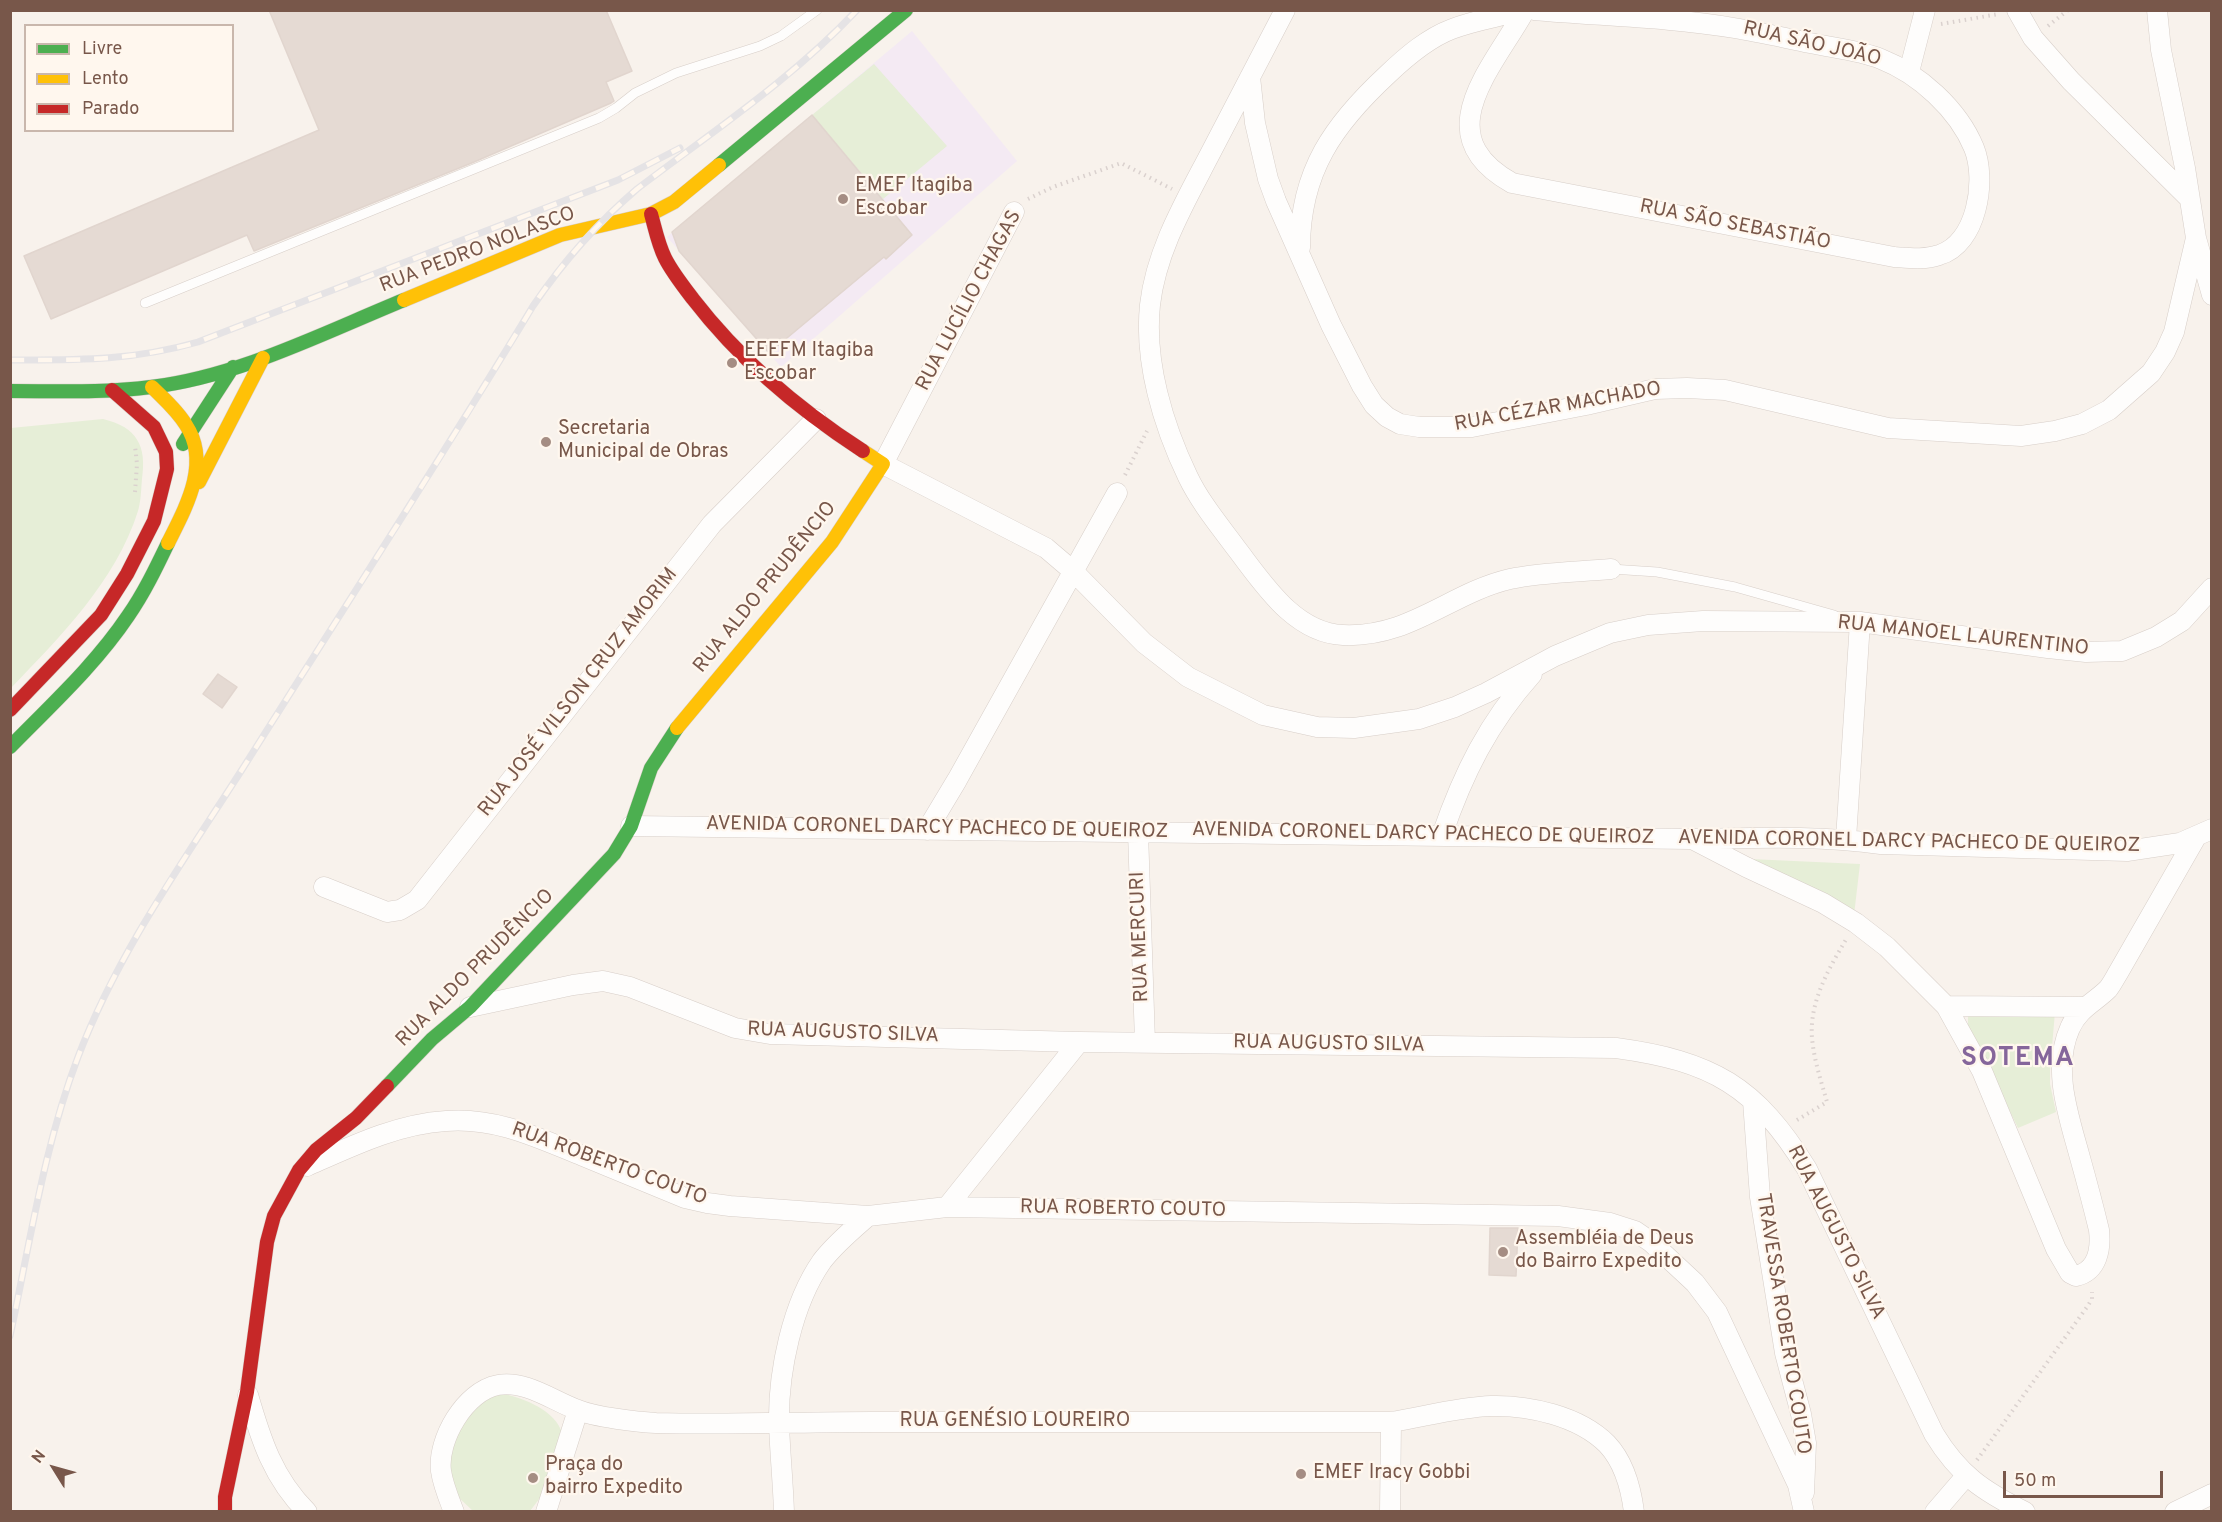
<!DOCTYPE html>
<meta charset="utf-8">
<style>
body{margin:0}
#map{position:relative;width:2222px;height:1522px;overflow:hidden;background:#f8f2ec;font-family:Overpass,sans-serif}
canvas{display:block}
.frame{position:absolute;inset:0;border:12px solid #78574a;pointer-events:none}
.legend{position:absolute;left:24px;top:24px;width:210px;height:108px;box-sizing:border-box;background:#fff7ee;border:2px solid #c9b7ac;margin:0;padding:8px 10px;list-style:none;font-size:18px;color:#78574a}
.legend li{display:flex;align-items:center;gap:12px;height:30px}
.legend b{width:30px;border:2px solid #c9b7ac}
.north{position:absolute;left:24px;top:1438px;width:60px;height:60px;-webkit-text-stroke:4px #fff7ee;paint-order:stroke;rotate:307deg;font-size:16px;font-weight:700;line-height:24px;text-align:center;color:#78574a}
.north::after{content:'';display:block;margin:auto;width:21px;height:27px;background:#78574a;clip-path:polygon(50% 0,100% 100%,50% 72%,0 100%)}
.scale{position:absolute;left:2003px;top:1471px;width:160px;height:27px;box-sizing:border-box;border:3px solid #78574a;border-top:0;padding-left:8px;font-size:18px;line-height:21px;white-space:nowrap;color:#78574a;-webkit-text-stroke:4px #fff7ee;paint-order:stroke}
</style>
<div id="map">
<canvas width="2222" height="1522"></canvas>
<div class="frame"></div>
<ul class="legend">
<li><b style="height:8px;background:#4caf50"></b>Livre</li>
<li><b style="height:8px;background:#ffc107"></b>Lento</li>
<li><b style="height:8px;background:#c62828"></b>Parado</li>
</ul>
<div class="north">N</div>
<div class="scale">50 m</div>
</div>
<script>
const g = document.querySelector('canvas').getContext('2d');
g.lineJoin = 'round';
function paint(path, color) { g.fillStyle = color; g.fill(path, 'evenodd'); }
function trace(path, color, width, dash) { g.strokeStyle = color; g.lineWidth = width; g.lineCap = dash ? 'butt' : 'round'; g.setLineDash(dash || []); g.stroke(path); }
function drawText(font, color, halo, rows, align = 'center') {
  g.font = font + ' Overpass,sans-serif'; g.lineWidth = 4.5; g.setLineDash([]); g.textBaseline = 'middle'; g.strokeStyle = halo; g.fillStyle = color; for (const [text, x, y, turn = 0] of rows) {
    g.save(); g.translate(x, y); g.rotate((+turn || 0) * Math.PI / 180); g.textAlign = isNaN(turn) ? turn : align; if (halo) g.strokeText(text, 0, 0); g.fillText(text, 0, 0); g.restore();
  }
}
const education = new Path2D(`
 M912 31 1017 161 781 367 667 237Z`);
const green = new Path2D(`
 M874 64 947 146 883 199 812 115Z
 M103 419C137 427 147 446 142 479 141 490 141 501 138 511 116 581 60 637 11 688V428Z
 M1750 859 1860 864 1854 915Z
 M2055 1012 2050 1070V1084L2056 1112 2018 1128 1968 1026V1015Z
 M504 1394C524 1398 556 1411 562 1433L543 1494 530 1511H473L457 1496 451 1486 446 1451 465 1411 492 1396Z`);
const building = new Path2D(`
 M269 10H606L632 71 606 82 614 101 611 103 474 162 254 251 247 235 51 319 24 256 319 130Z
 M812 115 912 235 886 259 884 257 769 353 679 251 672 232Z
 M218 674 237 687 222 708 203 694Z
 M1490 1228H1518L1516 1276 1489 1275Z`);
const path = new Path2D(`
 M1941 24 1999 14
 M2048 26 2068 10
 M1028 199 1053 187 1121 163 1172 189
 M1125 475 1147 431
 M135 492 137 464 135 446
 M1797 1120 1827 1102C1821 1081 1814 1060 1812 1038 1809 1002 1829 968 1847 938
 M1977 1460 2087 1307 2092 1299V1292`);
const lane = new Path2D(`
 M145 303 599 118 616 108 635 93 676 73 760 46 781 36 817 10
 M1611 569 1657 572 1735 587 1834 615`);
const street = new Path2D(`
 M1285 10C1260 58 1235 106 1210 154 1185 202 1156 251 1150 305 1144 362 1163 425 1188 477 1200 502 1219 525 1236 548 1263 583 1294 633 1343 635 1410 638 1450 593 1510 579 1542 572 1578 572 1611 569
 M1525 10C1492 69 1426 135 1512 183L1894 257C1909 258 1925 260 1939 255 1977 244 1987 180 1974 148 1958 109 1919 74 1881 59 1859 50 1833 48 1810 43 1785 38 1759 32 1734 28 1668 17 1601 16 1534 10
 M2017 10 2033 38 2071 81 2190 199
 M2157 10 2161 50 2185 168 2196 238 2212 295
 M1909 72 1925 10
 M1250 77 1255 123 1268 179 1276 201 1331 325 1362 386 1374 405 1387 417 1400 424 1419 427H1472L1586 405 1655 389 1687 388 1725 390 1888 428 2021 436 2055 431 2082 424 2109 410 2151 373 2165 352 2174 332 2196 238
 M1014 212 883 464 1046 548 1073 571 1144 643 1188 677 1263 715 1317 727 1354 728 1419 719 1455 707 1486 693 1555 656 1610 633 1648 625 1703 621 1860 622 2048 648 2086 652 2122 651 2156 637 2182 621 2212 588
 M1300 248C1300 171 1334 124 1388 74 1407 56 1428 38 1452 29 1475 20 1499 17 1523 10
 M631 826 1691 839C1755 838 1818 835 1881 844L2127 851 2180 843 2212 829
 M927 830 957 780 1117 493
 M1138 832 1145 1042
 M1442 835C1463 774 1488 723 1532 674
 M1846 839 1860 622
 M1694 840 1746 867 1823 903 1856 923 1887 947 1946 1006 1982 1071 2056 1249 2070 1273 2076 1276C2098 1271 2101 1248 2099 1230 2093 1205 2086 1179 2079 1154 2068 1114 2052 1068 2070 1028 2078 1009 2095 1002 2108 989 2112 984 2115 978 2118 973L2196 837
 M324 887 387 912 400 910 417 900 712 524 816 419
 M1946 1006 2085 1007
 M470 1007 573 985 603 981 630 987 735 1028 770 1034 1079 1042 1616 1048C1712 1061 1756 1086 1807 1169L1934 1434C1959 1475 1983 1491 2025 1512
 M1753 1101 1760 1197 1785 1353 1801 1414 1806 1443 1804 1493
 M307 1166C352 1146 397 1124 446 1121 496 1117 538 1138 583 1156 617 1170 651 1184 685 1198L707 1203 730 1206 868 1216 947 1207 1558 1216 1610 1223 1635 1231 1651 1242 1695 1283 1717 1312 1798 1485 1804 1512
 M947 1207 1079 1042
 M248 1395C261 1440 273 1478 307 1512
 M454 1512C449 1499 443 1485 441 1471 437 1440 465 1391 498 1385 526 1380 553 1401 578 1410 595 1417 637 1422 656 1423 728 1425 800 1422 873 1422 1045 1422 1218 1422 1391 1422 1423 1417 1459 1407 1491 1406 1529 1405 1579 1416 1607 1444 1624 1462 1631 1488 1634 1512
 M546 1512 578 1410
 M784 1512C783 1482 780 1453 779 1424 778 1372 792 1304 822 1261 835 1244 852 1230 868 1216
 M1390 1512 1391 1422
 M1935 1512 1966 1476
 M2175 1512 2212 1494`);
const fast = new Path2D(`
 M719 165 906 10
 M10 391C57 391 105 393 151 387 240 376 323 333 404 300
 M183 444 233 367
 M10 747C51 705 95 665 128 616 144 593 156 568 168 543
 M387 1086 432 1039 470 1007 614 854 631 826 651 768 677 728`);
const slow = new Path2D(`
 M404 300 560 235 651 214 674 202 719 165
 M152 387C164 399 177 410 186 425 211 463 186 507 168 543
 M199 482 263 358
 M677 728 832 542 883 464 863 451`);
const jam = new Path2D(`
 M651 214C655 228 658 244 665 258 672 272 683 286 693 299 740 360 798 409 863 451
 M10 710 101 615 127 574 154 521 167 469 166 452 154 427 112 390
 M225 1512V1497L247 1392 267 1242 274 1216 299 1170 316 1150 356 1118 387 1086`);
const rail = new Path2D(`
 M10 360C79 360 131 361 198 342L618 180 680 148
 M10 1336C30 1243 44 1146 78 1057 118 952 183 862 243 768 340 614 439 462 533 306 563 262 596 224 637 189 712 132 792 79 857 10`);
const markers = [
 [843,199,6,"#a58d83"],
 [732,363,6,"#a58d83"],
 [546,442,6,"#a58d83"],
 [1503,1252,6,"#a58d83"],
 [1301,1474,6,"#a58d83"],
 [533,1478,6,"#a58d83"]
];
const streetNames = [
 ["RUA SÃO JOÃO",1812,45,13],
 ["RUA SÃO SEBASTIÃO",1735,226,11],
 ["RUA PEDRO NOLASCO",478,251,-21],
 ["RUA LUCÍLIO CHAGAS",970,301,-62],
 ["RUA CÉZAR MACHADO",1558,408,-10],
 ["RUA ALDO PRUDÊNCIO",766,588,-51],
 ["RUA MANOEL LAURENTINO",1963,637,6],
 ["RUA JOSÉ VILSON CRUZ AMORIM",579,693,-52],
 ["AVENIDA CORONEL DARCY PACHECO DE QUEIROZ",937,829,1],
 ["AVENIDA CORONEL DARCY PACHECO DE QUEIROZ",1423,835,1],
 ["AVENIDA CORONEL DARCY PACHECO DE QUEIROZ",1909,843,1],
 ["RUA MERCURI",1141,937,-92],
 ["RUA ALDO PRUDÊNCIO",476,969,-45],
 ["RUA AUGUSTO SILVA",843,1034,2],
 ["RUA AUGUSTO SILVA",1329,1045,1],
 ["RUA ROBERTO COUTO",609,1165,20],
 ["RUA ROBERTO COUTO",1123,1210,1],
 ["RUA AUGUSTO SILVA",1835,1233,63],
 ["TRAVESSA ROBERTO COUTO",1782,1324,81],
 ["RUA GENÉSIO LOUREIRO",1015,1422]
];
const poiNames = [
 ["EMEF Itagiba",855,187],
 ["Escobar",855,210],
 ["EEEFM Itagiba",744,352],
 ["Escobar",744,375],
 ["Secretaria",558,430],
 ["Municipal de Obras",558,453],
 ["Assembléia de Deus",1515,1240],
 ["do Bairro Expedito",1515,1263],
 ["Praça do",545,1466],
 ["bairro Expedito",545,1489],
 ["EMEF Iracy Gobbi",1313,1474]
];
const districtNames = [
 ["SOTEMA",2018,1060]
];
paint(education, '#f4eaf3');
paint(green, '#e6eed7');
paint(building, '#e5dad3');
trace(building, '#e1d5ce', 1.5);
trace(lane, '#d7cec8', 10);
trace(street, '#d7cec8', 21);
trace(fast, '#d8cec8', 15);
trace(slow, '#d8cec8', 15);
trace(jam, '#d8cec8', 15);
trace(path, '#dad1ce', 4, [1.5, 4.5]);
trace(lane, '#fefdfc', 9);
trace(street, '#fefdfc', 20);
trace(fast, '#4caf50', 14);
trace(slow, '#ffc107', 14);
trace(jam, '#c62828', 14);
trace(rail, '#e5e3e5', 7);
trace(rail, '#fff7ee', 4.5, [14]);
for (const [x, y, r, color] of markers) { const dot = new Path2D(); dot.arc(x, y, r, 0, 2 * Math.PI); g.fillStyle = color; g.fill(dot); trace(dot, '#fff7ee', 2); }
drawText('20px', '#78574a', '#fff7ee', streetNames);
drawText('20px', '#78574a', '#fff7ee', poiNames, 'left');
g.letterSpacing = '1.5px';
drawText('bold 26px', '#85669b', '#fff7ee', districtNames);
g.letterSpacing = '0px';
</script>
